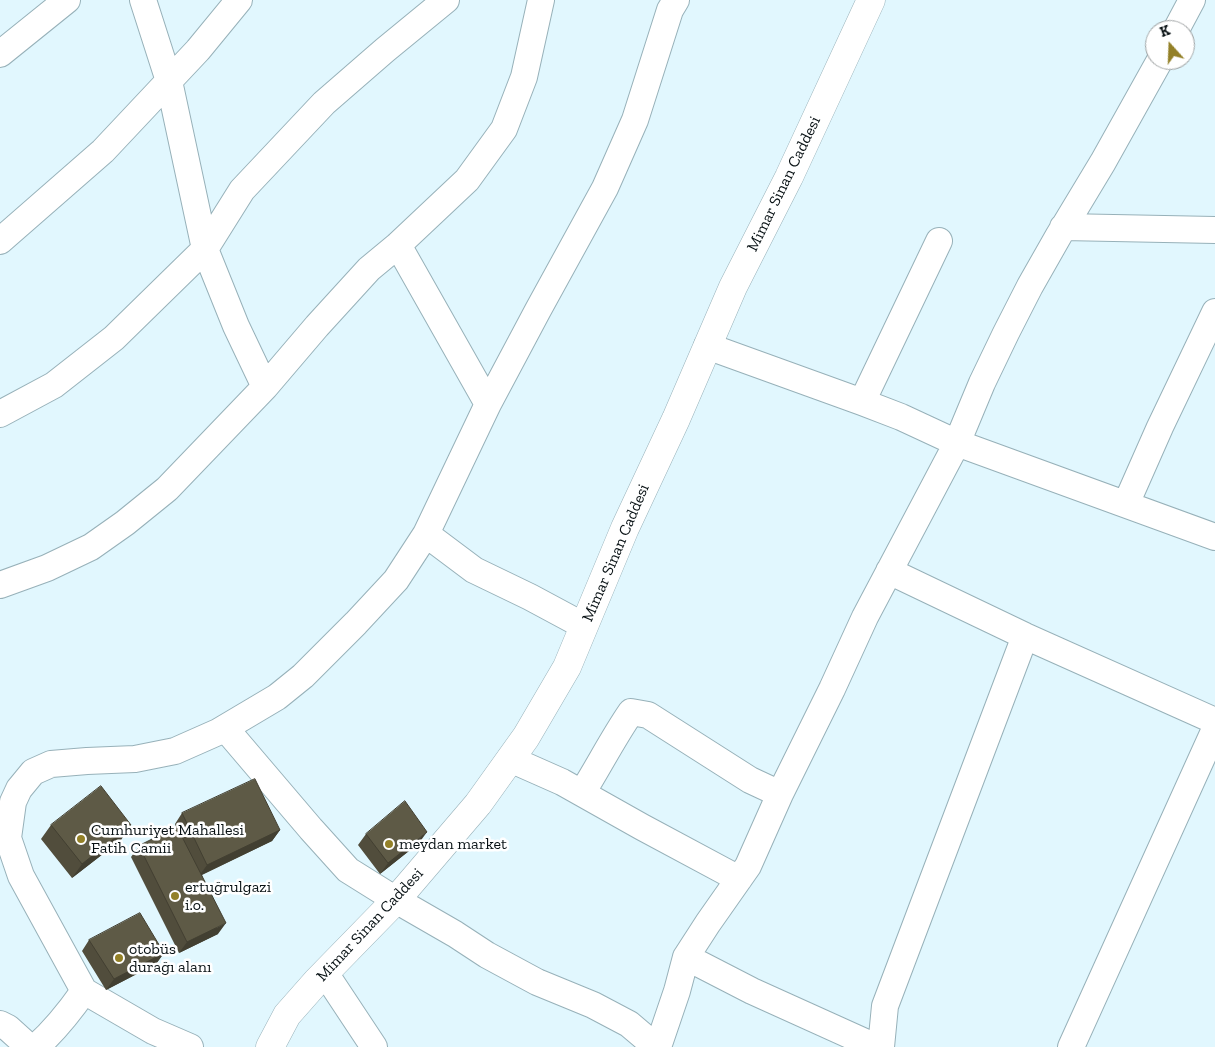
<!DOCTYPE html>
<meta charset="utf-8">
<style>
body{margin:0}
#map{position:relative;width:1215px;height:1047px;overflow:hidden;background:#e1f7fe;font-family:"Zilla Slab",serif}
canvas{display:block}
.north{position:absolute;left:1145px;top:20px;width:50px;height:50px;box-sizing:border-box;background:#fff;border:1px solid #9ca0a1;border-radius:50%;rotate:340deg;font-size:14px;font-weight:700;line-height:20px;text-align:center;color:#081114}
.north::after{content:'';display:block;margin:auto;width:18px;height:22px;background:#938027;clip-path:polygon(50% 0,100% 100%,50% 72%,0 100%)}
</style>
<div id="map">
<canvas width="1215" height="1047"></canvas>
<div class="north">K</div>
</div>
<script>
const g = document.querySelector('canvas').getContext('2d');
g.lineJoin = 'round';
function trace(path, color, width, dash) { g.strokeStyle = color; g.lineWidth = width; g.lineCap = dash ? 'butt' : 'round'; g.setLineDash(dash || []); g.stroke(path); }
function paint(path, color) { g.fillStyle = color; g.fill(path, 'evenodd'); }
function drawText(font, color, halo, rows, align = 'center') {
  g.font = font + ' "Zilla Slab",serif'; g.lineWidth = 5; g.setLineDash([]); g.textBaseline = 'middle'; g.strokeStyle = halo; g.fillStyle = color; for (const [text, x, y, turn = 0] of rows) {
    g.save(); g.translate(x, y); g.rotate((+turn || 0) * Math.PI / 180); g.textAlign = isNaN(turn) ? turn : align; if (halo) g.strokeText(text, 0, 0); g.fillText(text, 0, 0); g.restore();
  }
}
const minor = new Path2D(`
 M143 0 169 81 205 249 236 326 265 387
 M1176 30 1192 0
 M0 54 67 0
 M1063 227 1215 230
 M0 241 103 151 198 50 239 0
 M398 245 488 404
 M707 346 862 402 901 417 957 443 1215 537
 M862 402 939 241
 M0 414 54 385 114 338 205 249 242 190 324 103 385 50 446 0
 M1126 504 1160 427 1215 312
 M426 534 474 570 530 597 584 626
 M889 571 1025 636 1215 721
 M0 585 47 568 91 547 125 523 167 489 265 387 317 326 369 269 398 245 467 180 504 129 524 77 541 0
 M225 728 311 829 348 870 396 900 455 934 487 955 537 982 593 1005 629 1024 656 1047
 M510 759 562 782 642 827 739 879
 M582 793C599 766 613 738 631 712L648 715 750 780 780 794
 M686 957 752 991 876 1047
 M325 973 374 1047
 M0 1024 8 1028 29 1047
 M36 1047C54 1031 70 1011 84 991
 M190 1047 153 1031 84 991 21 876 8 838 13 802 19 789 33 772 51 764 87 761 135 759 175 751 218 732 277 697 303 676 356 623 396 580 426 534 488 404 538 310 605 188 635 120 670 10 676 0
 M658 1047 677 991 686 957 708 923 748 866 780 794 832 689 865 617 957 443 982 383 1006 333 1030 286 1059 235 1103 162 1160 60
 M881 1047 885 1006 1025 636
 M1071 1047 1215 729`);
const tertiary = new Path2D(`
 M270 1047 287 1015 317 981 396 900 478 804 526 737 567 667 625 528 676 419 733 287 789 177 871 0`);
const wall = new Path2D(`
 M182 813 280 830 272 841 202 875 218 934 179 953 131 857 139 846 176 827 175 824Z
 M51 825 121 840 72 878 41 839Z
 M366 834 419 843 380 874 358 845Z
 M89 940 164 953 156 964 106 990 82 951Z`);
const shadedWall = new Path2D(`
 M131 825 121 840 72 878 82 864Z
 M280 830 272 841 199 876 207 865Z
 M427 832 419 843 380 874 388 863Z
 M226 923 218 934 179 953 187 942Z
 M164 953 156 964 106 990 114 979Z`);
const building = new Path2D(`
 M255 779 280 830 207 865 182 813Z
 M101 786 131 825 82 864 51 825Z
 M405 801 427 832 388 863 366 834Z
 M177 827 226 923 187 942 139 846Z
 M140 913 164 953 114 979 89 940Z`);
const markers = [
 [81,839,5,"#938027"],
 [389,844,5,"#938027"],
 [175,896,5,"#938027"],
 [119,958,5,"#938027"]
];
const streetNames = [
 ["Mimar Sinan Caddesi",784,184,-64],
 ["Mimar Sinan Caddesi",616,553,-67],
 ["Mimar Sinan Caddesi",370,925,-47]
];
const poiNames = [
 ["Cumhuriyet Mahallesi",91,830],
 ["Fatih Camii",91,848],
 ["meydan market",399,844],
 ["ertuğrulgazi",185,887],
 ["i.o.",185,905],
 ["otobüs",129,949],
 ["durağı alanı",129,967]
];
trace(minor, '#97b1b9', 28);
trace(tertiary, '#97b1b9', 29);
trace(minor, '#fff', 26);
trace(tertiary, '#fff', 28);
paint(wall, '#514d3c');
paint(shadedWall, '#423f31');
paint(building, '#5e5a46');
trace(building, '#423f31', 1);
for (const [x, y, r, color] of markers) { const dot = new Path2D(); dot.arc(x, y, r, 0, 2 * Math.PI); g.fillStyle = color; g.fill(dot); trace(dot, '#fff', 2); }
drawText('16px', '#081114', '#fff', streetNames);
drawText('16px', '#081114', '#fff', poiNames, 'left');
</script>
